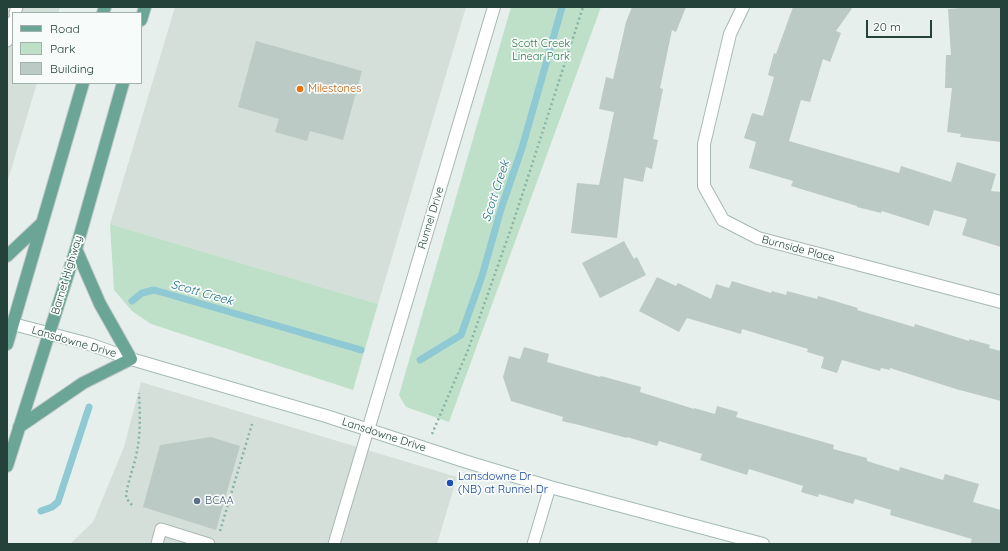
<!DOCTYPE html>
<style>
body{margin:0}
#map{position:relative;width:1008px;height:551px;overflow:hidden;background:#e6efeb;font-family:Quicksand,sans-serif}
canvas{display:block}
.frame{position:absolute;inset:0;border:8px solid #24423a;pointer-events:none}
.legend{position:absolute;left:12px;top:12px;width:130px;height:72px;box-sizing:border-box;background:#f7fbf9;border:1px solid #a3b1ad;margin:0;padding:5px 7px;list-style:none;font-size:12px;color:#24423a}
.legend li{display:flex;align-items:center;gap:8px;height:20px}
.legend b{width:20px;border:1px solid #a3b1ad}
.scale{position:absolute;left:866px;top:20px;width:66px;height:18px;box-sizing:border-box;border:2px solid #24423a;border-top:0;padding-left:5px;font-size:12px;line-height:14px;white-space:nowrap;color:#24423a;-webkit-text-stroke:3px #f7fbf9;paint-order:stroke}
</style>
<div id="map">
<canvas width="1008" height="551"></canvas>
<div class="frame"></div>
<ul class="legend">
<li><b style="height:5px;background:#6aa596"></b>Road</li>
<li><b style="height:11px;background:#bfe0c8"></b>Park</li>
<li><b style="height:11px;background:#bbcac4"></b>Building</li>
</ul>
<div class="scale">20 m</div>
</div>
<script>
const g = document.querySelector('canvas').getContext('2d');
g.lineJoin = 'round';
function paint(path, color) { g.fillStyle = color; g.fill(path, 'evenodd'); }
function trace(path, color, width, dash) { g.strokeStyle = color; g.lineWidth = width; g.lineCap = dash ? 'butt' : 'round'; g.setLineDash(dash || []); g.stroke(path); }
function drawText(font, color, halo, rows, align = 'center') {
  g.font = font + ' Quicksand,sans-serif'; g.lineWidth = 3.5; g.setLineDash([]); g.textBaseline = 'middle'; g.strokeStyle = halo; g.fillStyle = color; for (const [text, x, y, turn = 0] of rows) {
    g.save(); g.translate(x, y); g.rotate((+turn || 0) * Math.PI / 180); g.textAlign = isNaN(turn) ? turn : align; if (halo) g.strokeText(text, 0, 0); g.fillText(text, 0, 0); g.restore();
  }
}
const built = new Path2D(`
 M7 7H60L58 13H13V83H37L7 183Z
 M175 7H466L378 304 110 224Z
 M141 382 457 477 437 544H70L93 522 124 447Z`);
const green = new Path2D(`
 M511 7H601L449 422 406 407 399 395Z
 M110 224 378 304 353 390 151 324 132 311 114 290Z`);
const stream = new Path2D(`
 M132 301 142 293 154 290 361 350
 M420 360 461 335 482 276 501 209 522 148 562 7
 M41 511 52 507 58 502 89 407`);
const building = new Path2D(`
 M632 7H686L676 32 672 30 660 88 663 89 653 139 658 140 652 169 646 167 643 182 624 178 617 238 571 233 577 183 599 185 614 112 599 109 606 77 613 79 626 22Z
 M793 7H853L836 31 841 33 830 62 823 59 810 102 801 100 789 141 899 173 901 166 951 182 957 162 996 174 991 191 1001 192V247L962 235 967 219 934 210 929 226 882 211 881 213 857 207V206L791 186 793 181 749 168 756 142 744 138 752 113 763 116 774 77 768 75 774 53 776 54Z
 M975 7H1000L1001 23V142L960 137 961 134 947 132 952 88H945L946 55H951L948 9Z
 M256 41 362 71 343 140 310 131 307 141 275 132 279 119 238 107Z
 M624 241 634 259 637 257 646 275 600 298 582 263Z
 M657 277 676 286 678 283 711 299 716 284 729 288 732 281 771 293 772 291 786 295 787 291 817 299 818 296 858 308 857 310 914 327 915 324 969 341V339L990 345 989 348 1001 351V401L956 389 890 368V370L881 368 880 371 842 360 837 373 821 368 824 357 807 352 808 349 742 329 741 334 687 318 679 332 639 311Z
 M524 347 549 354 547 362 600 377 601 376 641 387 640 392 694 409V408L715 414 717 406 738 412 736 417 834 445 833 449 867 458V461L899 471 900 467 943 480 945 474 979 484 973 502 1001 510V544H970L972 539 890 515 891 510 855 499 853 504 819 494 818 497 801 492 803 486 749 469 747 475 700 460 702 454 659 441 657 446 627 437V438L579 425 562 421 563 417 511 401 503 377 509 356 520 359Z
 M211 437 240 446 216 530 143 507 160 445Z`);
const path = new Path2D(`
 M432 434 468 350 514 220 583 7
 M132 505 126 498C127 483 133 470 136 456 141 435 140 414 139 393
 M220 531 252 424`);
const lane = new Path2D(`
 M15 13 17 7
 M7 41 13 21
 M157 544 161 529 209 544
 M334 544 368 430
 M533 544 550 487`);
const street = new Path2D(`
 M743 7 730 34 704 144V186L723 220 758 238 1001 302
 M368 430 494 7`);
const secondary = new Path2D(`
 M13 324 89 344 131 359 326 416 464 461 550 487 763 544`);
const primary = new Path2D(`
 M103 13 105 7
 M141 20 145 7
 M7 256 42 223
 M7 344 83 83
 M19 427 83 383 131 359 100 304 76 249
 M7 466 76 249 123 83`);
const markers = [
 [300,89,4,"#e8710a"],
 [450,483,4,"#1a4fb4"],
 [197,501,4,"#5c6f8a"]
];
const parkNames = [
 ["Scott Creek",541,44],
 ["Linear Park",541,57]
];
const foodNames = [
 ["Milestones",308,89]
];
const streetNames = [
 ["Runnel Drive",431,218,-73],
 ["Burnside Place",798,249,15],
 ["Barnet Highway",67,275,-73],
 ["Lansdowne Drive",74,342,16],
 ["Lansdowne Drive",384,435,18]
];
const transitNames = [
 ["Lansdowne Dr",458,477],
 ["(NB) at Runnel Dr",458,490]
];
const serviceNames = [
 ["BCAA",205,501]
];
const waterNames = [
 ["Scott Creek",496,191,-72],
 ["Scott Creek",202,293,16]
];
paint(built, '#d4dfda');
paint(green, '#bfe0c8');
trace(stream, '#8ec9d4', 7);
paint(building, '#bbcac4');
trace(lane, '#a8b8b2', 13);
trace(street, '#a8b8b2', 14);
trace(secondary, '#a4bbb3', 14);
trace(primary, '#c2cac8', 14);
trace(path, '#86b3a5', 2.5, [2, 3]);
trace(lane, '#fff', 11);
trace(street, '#fff', 12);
trace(secondary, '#fff', 12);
trace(primary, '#6aa596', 12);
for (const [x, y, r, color] of markers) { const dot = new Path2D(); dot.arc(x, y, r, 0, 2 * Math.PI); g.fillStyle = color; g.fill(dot); trace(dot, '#f7fbf9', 1.5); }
drawText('11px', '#2d7a4b', '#f7fbf9', parkNames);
drawText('11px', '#c56008', '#f7fbf9', foodNames, 'left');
drawText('11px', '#24423a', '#f7fbf9', streetNames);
drawText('11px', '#164399', '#f7fbf9', transitNames, 'left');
drawText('11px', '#4e5e75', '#f7fbf9', serviceNames, 'left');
drawText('italic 12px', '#1c6f80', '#f7fbf9', waterNames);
</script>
